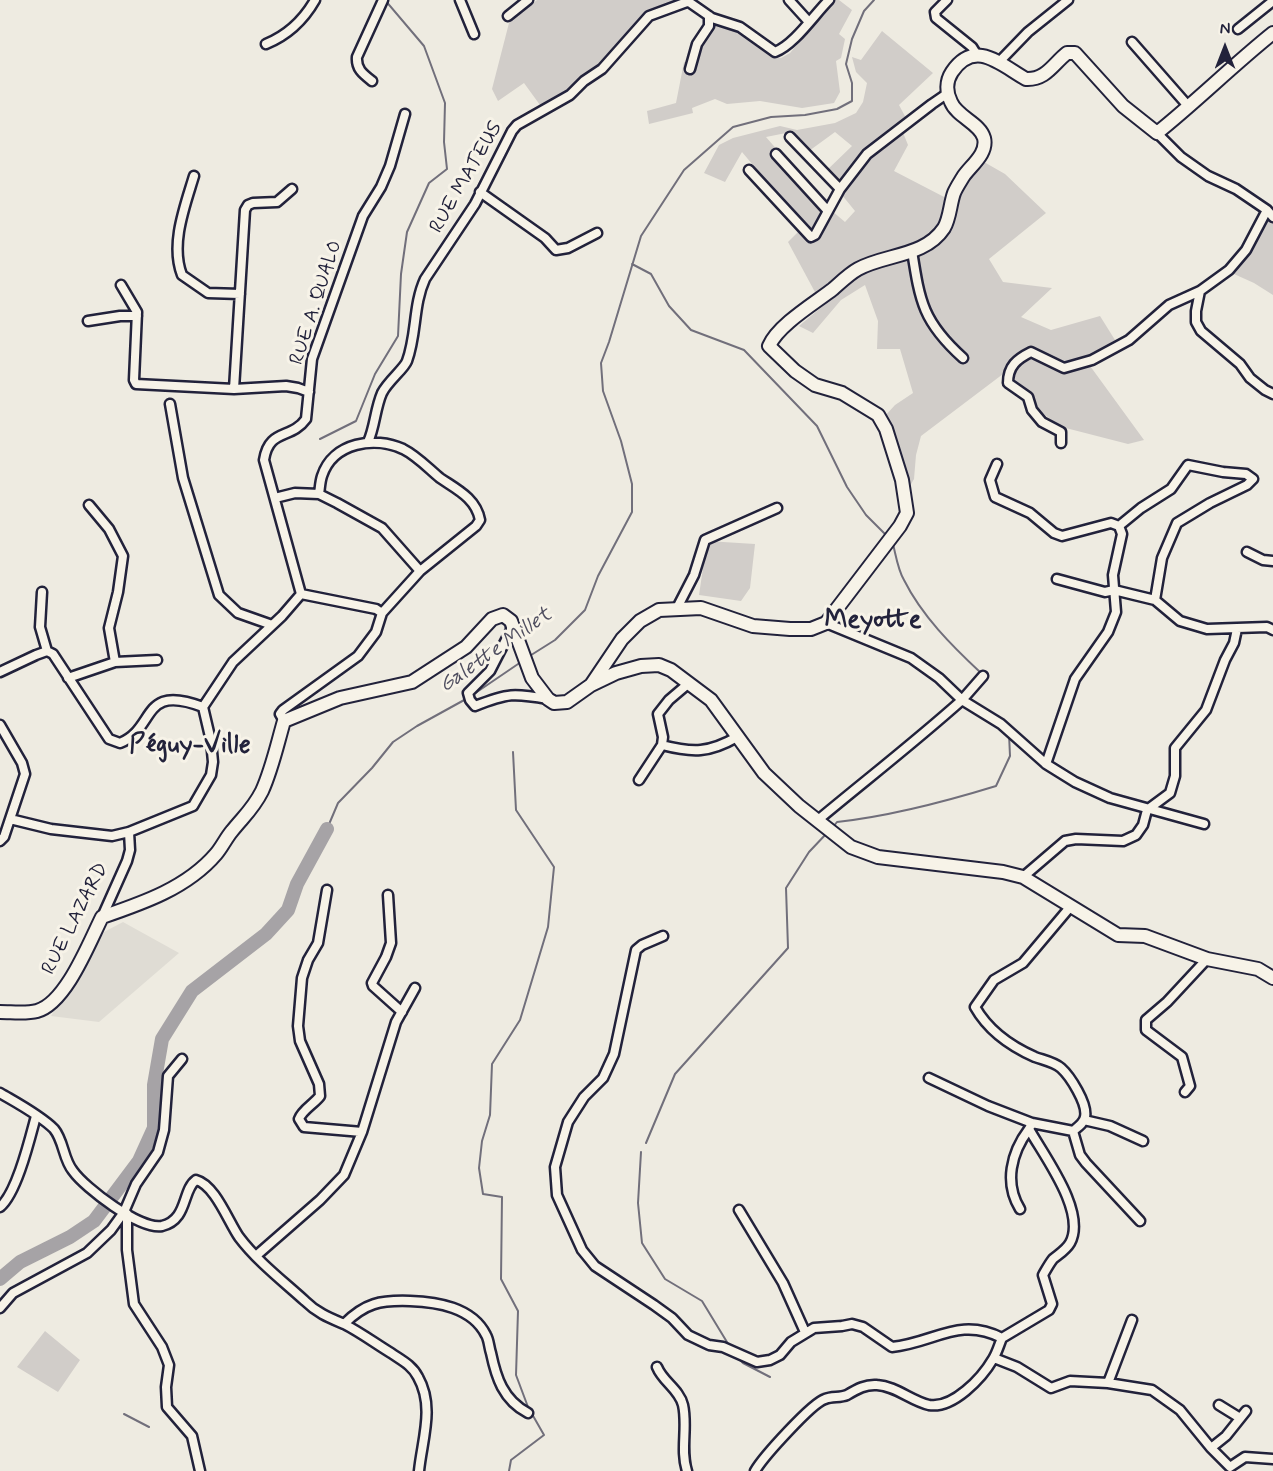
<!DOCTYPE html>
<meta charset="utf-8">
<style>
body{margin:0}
#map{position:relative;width:1273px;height:1471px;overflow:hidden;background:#eeebe1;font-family:Mynerve,sans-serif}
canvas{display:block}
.north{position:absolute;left:1195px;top:18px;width:60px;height:60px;-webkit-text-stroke:4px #f7f3e8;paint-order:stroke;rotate:0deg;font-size:16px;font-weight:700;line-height:24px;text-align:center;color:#22223b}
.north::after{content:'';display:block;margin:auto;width:21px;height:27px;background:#22223b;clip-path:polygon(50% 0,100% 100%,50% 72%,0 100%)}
</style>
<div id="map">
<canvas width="1273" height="1471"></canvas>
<div class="north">N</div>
</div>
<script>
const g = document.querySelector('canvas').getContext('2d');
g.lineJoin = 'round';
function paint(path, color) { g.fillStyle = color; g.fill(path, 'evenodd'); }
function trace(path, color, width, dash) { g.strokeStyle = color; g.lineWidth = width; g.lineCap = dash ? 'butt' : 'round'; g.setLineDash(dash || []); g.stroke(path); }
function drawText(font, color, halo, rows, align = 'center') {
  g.font = font + ' Mynerve,sans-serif'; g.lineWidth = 6; g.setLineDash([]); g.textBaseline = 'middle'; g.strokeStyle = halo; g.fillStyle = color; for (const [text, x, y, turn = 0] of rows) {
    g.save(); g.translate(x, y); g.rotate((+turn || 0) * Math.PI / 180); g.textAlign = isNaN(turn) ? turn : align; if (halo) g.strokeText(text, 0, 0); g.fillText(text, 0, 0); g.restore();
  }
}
const built = new Path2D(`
 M123 922 179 953 99 1022 51 1016 104 932Z`);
const green = new Path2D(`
 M537 0H681L648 12 594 73 567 93 540 105 524 83 498 101 492 89 509 23Z
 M834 0H839L852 10 839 34 845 39 841 58 836 61 840 92 834 103 802 108 760 101 727 104 715 99 692 108 693 113 649 124 647 111 676 103 684 62 690 63 693 40 710 23 740 31 769 55 781 58 790 53Z
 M882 31 933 73 899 105 907 120 900 125 908 145 894 171 948 199 938 229 921 242 854 264 816 294 788 242 804 226 742 152 725 182 704 173 719 145 733 138 780 126 797 130 835 123 856 113 863 102 867 83 856 72 852 57 861 60ZM791 132 809 151 835 132 852 146 824 173 855 211 845 222 825 205 766 137Z
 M984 162 1005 174 1046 213 989 259 1003 282 1052 288 1021 317 1051 330 1100 316 1115 340 1085 359 1144 440 1128 444 1058 426 1037 408 1029 393 1003 374 921 436 916 455 914 479 907 491 884 417 895 405 913 393 900 349H877L878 321 865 285 841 300 813 333 799 326 861 274 919 252 946 239 960 192Z
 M1273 210V295L1254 283 1234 274 1249 253Z
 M707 541 755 544 750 588 741 601 699 595Z
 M45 1331 80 1360 58 1392 17 1367Z`);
const stream = new Path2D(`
 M632 264 651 274 669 306 691 330 744 350 817 426 847 487 866 515 887 536
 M320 439 356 421 375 374 398 336 401 274 407 232 429 183 447 169 444 142 445 103 424 46 385 0
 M893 544C896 556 898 570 904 580 922 616 952 646 981 673
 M528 657 555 640 585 610 598 576 632 512V484L621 441 603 391 601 363 609 342 641 236 684 170 733 127 771 117 805 115 837 109 852 101V83L846 64 852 39 864 11 874 0
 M471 696 521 662
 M833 827 837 822C892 816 944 802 996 786L1010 756 1009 734
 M327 829 338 803 372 768 393 742 417 726 466 699
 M646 1143 675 1074 788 948 786 888 809 852 827 833
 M641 1152 638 1203 642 1243 665 1279 702 1301 730 1347
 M739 1359 743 1363 770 1377
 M124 1414 149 1427
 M509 1471 511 1460 544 1435 528 1407 516 1375 518 1311 501 1279 502 1197 483 1194 479 1168 482 1141 490 1115 492 1064 520 1020 548 927 554 867 516 810 513 752`);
const river = new Path2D(`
 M0 1279 20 1262 70 1237 94 1221 139 1161 154 1128V1085L162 1039 192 991 266 934 288 910 297 884 327 829`);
const street = new Path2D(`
 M460 0 474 34
 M686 0 712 18 740 27 775 52C794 45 814 15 829 0
 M789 0 809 22
 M947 0 935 12 936 18 972 47 977 55
 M508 16 528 0
 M1238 29 1273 1
 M1132 42 1189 107
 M266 44C288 35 303 21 315 0
 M999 62 1028 32 1068 0
 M690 69 697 44 709 26V16
 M372 81C363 74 356 69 357 57L383 0
 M1157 133 1181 157 1208 176 1236 189 1267 210 1273 217
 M790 137 840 189 867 154 932 104 948 93
 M776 154 828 211
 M749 170 811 237 815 235 840 189
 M194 176C185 206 170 244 182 275L208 293 240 294
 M480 192 545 238 556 250 568 248 597 233
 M912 251C920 302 923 322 963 358
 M121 285 137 312 134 380 136 384 234 389 286 386 298 388 309 392
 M1200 291 1196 311V322L1201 331 1240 364 1250 378 1265 390 1273 394
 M88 321 120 316H137
 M234 389 245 210 248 205 253 203 277 202 292 189
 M170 404 183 478 219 595 238 613 272 625
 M368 442C375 427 375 409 382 393 388 381 404 369 407 361 417 334 413 305 425 279L475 204 512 131 517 125 570 95 584 81 602 69 649 16 687 2
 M1061 443V432L1042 422 1032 410 1028 397 1008 383C1008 366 1017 359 1031 352L1064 368 1092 360 1129 340 1169 305 1200 291 1229 270 1246 250 1267 210
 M997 464 990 480 995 497 1030 513 1054 533 1062 536 1111 523 1119 526 1122 534 1113 575 1116 612 1108 632 1075 679 1046 764
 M275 498 295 493 319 494 337 503 382 528 420 571
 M89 505 109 529 123 556 118 592 109 628 115 662
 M1119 526 1141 508 1171 489 1188 465 1223 472 1246 474 1253 479 1247 485 1210 503 1177 523 1162 558 1155 600
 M1247 552 1263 560 1273 561
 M1057 579 1105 592 1114 590 1155 600 1180 621 1207 629 1267 627 1273 630
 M42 592 40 627 47 651
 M301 594 264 460C269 428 291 440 306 419L312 359 363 216 381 187 390 166 405 114
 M301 594 376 609 382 613
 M677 608 694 575 705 540 777 508
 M511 622V630L490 671 468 693 470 700 475 706C508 693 514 693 548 699
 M0 672 36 655 47 651 53 654 109 739 120 743C157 728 140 683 203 707L233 662 282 616 301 594
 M983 676 962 700 1001 724 1046 764 1075 782 1110 798 1204 824
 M68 678 115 662 157 660
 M284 721 280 714 283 710 358 656 376 632 382 613 420 571 476 526 480 520C476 498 456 489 440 478 428 468 417 456 403 449 375 436 333 442 322 476 320 482 320 488 319 494
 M0 725 22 763 25 774 4 837 0 841
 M662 745C693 753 709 753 737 737
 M639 780 662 745 663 737 658 714 669 700 689 683
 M10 819 51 829 112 836 129 832 193 806 211 775 213 762 211 741 203 707
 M818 820C866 780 915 742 962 700L939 678 911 658 826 623
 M1023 877 1065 841 1076 839 1123 841 1136 835 1143 825 1147 810 1170 793 1175 776V748L1206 710 1225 660 1234 643 1237 629
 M327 890 318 943 308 960 302 978 298 1026 300 1041 319 1084 320 1096C314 1104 302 1110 299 1119L304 1127 362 1132
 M388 895 391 943 386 957 372 983 373 986 402 1012
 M102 917 127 861 130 850 129 832
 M663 936 642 945 636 950 614 1054 603 1078 584 1097 568 1122 555 1167 557 1195 582 1250 595 1266 654 1305 672 1318 688 1335 709 1345 723 1347 757 1362 770 1360 780 1355 791 1342 814 1328 842 1326 852 1324 863 1327 892 1347C934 1343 959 1316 1002 1338L1049 1310 1052 1304 1043 1275C1046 1270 1049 1264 1053 1259 1059 1254 1066 1250 1070 1243 1087 1212 1044 1156 1029 1129L1032 1123 1073 1131C1078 1127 1084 1123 1085 1117 1088 1104 1070 1076 1061 1068 1054 1062 1043 1060 1035 1057 1010 1046 988 1030 975 1007L994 980 1023 963 1071 906
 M929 1078 988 1106 1032 1123
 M1185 1092 1190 1086 1182 1057 1146 1030V1020L1167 1002 1207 959
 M0 1093C17 1103 40 1115 54 1129 64 1141 63 1159 73 1171 85 1188 140 1230 162 1226 188 1220 182 1190 196 1180 215 1185 228 1221 239 1237 257 1261 283 1281 305 1301 317 1313 330 1318 344 1324 360 1332 376 1344 391 1353 401 1360 412 1365 418 1377 435 1407 422 1440 419 1471
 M1084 1120 1110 1126 1143 1141
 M1073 1131 1080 1155 1086 1163 1140 1221
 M0 1207C17 1193 30 1138 36 1116
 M1020 1209C1004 1183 1011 1153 1029 1129
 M739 1210 783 1283 805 1332
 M127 1214V1250L134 1304 162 1347 169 1365 166 1387 167 1407 192 1436 200 1471
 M257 1255 320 1200 344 1175 362 1132 396 1022 415 988
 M0 1308 13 1293 87 1253 111 1230 124 1212 136 1184 158 1152 164 1130 168 1076 182 1059
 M344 1324C365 1303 380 1300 410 1301 437 1302 472 1307 486 1335 489 1340 489 1347 491 1353 496 1377 503 1400 528 1413
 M994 1358 1017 1367 1051 1388 1070 1381 1108 1383 1132 1320
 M657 1367C663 1382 679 1389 683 1405 688 1427 680 1450 687 1471
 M1108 1383 1152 1390 1180 1410 1211 1448 1230 1467 1245 1457 1273 1459
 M1219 1405 1240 1418
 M1211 1448 1226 1436 1246 1411
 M755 1471C763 1457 812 1403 825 1399 832 1396 840 1398 847 1395 857 1389 866 1384 877 1385 896 1386 911 1401 929 1405 953 1409 982 1378 993 1359 997 1353 999 1345 1002 1338`);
const secondary = new Path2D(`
 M591 685 622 639 640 621 659 610 701 608 753 626 790 629H811L826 623 900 526 907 513 902 480 886 429 878 415 842 393 815 385 795 371 769 346C778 325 815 303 833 289 841 282 849 274 858 269 885 254 925 257 944 228 950 218 950 204 954 193 956 188 960 182 963 177 970 166 988 154 984 138 980 123 957 117 951 102 946 92 946 81 952 72 975 38 1001 65 1026 79 1046 80 1053 64 1067 53H1075L1123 106 1157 133C1197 101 1233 65 1273 33
 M0 1012C12 1012 26 1014 37 1011 66 1003 89 943 102 917 143 903 187 888 216 854 222 847 226 838 232 831 244 816 253 809 262 791 272 769 277 745 284 721L340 698 412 682 466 647 492 619 503 615 511 621 532 678 548 699 554 703 567 702 591 685 616 673 641 666 659 665 671 670 711 700 764 773 799 806 851 847 878 857 1003 872 1023 877 1118 935 1145 936 1207 959 1258 969 1273 978`);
const streetNames = [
 ["RUE MATEUS",467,178,-60],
 ["RUE A. QUALO",317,303,-72],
 ["RUE LAZARD",76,919,-63]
];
const waterNames = [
 ["Galette Millet",496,651,-35]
];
const districtNames = [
 ["Meyotte",873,622],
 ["Péguy-Ville",190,747]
];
paint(built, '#dfdcd4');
paint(green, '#d1cdc9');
trace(stream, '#716f7b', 2);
trace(river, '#a6a3a6', 14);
trace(street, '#22223b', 13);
trace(secondary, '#22223b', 16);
trace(street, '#f7f3e8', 8);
trace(secondary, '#f7f3e8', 12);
drawText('20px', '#22223b', '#f7f3e8', streetNames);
drawText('italic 21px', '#504f60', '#f7f3e8', waterNames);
drawText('bold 26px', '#22223b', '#f7f3e8', districtNames);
</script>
